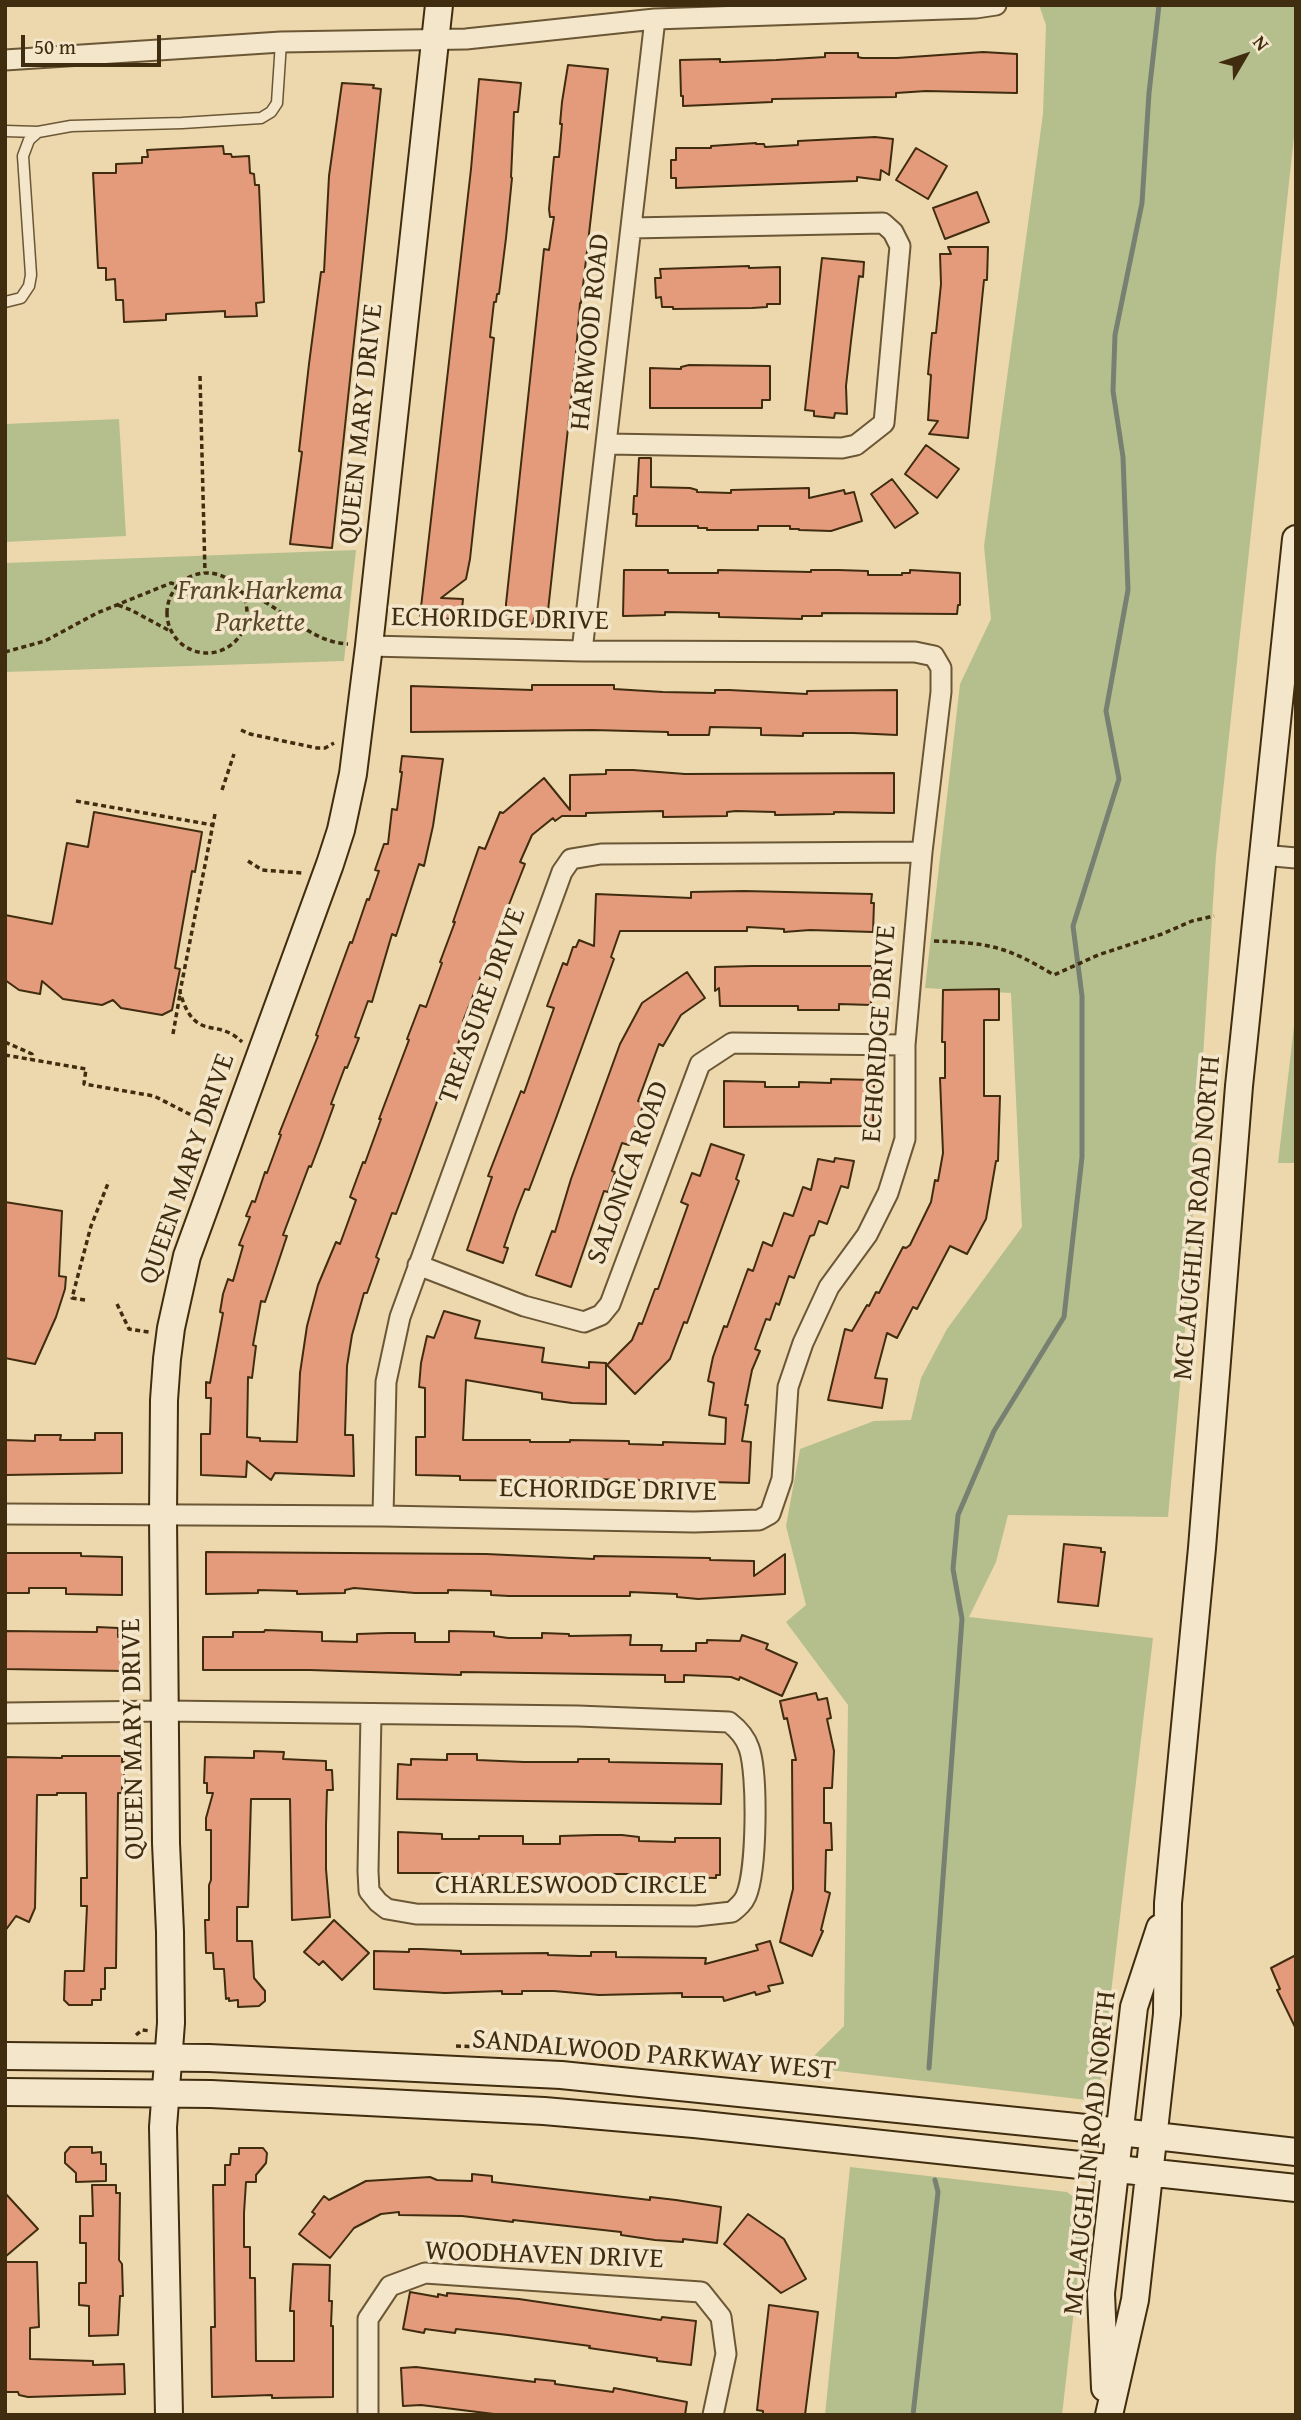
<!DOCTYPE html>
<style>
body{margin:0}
#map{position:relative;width:1301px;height:2420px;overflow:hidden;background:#edd8ad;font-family:"Gentium Book Plus",serif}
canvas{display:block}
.frame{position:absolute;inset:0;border:7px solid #402c0f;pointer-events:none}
.north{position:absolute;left:1210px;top:21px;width:70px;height:70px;-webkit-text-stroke:5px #f3e6ca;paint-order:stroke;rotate:51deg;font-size:19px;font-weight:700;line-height:28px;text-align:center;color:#402c0f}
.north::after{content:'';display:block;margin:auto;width:24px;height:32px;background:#402c0f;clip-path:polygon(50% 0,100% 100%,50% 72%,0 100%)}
.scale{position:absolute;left:21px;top:35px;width:140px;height:32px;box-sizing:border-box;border:4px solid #402c0f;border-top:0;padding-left:9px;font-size:21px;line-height:24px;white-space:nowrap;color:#402c0f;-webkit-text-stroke:5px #f3e6ca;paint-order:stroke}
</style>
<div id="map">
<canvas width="1301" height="2420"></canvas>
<div class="frame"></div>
<div class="north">N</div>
<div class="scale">50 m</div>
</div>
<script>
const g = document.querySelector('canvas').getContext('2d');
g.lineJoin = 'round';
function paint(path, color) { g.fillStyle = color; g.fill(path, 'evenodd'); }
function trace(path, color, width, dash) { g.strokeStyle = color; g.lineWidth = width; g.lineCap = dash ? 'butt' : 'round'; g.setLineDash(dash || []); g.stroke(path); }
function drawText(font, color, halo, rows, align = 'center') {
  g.font = font + ' "Gentium Book Plus",serif'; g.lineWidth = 7; g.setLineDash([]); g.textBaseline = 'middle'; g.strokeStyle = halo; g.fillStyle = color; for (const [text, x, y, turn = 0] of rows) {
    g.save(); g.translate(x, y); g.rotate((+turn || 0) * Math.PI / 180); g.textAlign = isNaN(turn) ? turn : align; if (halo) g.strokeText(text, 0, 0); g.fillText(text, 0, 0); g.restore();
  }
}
const green = new Path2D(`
 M1039 5H1296V118L1216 856 1186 1319 1168 1517 1008 1515 996 1562 969 1617 1153 1638 1100 2086 1096 2095 1087 2100 803 2067 844 2026 848 1705 786 1622 806 1605 786 1526 800 1449 874 1421 911 1420 921 1378 947 1329 1022 1227 1011 993 925 988 960 684 991 619 984 546 1043 114 1046 25Z
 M119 419 126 536 5 542V424Z
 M356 550 344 661 5 672V563Z
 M1296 1009V1163H1278Z
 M850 2167 1067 2192 1079 2201 1085 2214 1062 2415H825Z`);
const stream = new Path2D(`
 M929 2068 962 1619 953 1569 958 1515 994 1431 1064 1317 1082 1157V996L1073 926 1119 779 1106 711 1128 590 1123 457 1113 391 1115 335 1142 203 1149 93 1159 5
 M913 2415 938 2192 935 2180`);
const building = new Path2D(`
 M983 52 1017 54V93L926 91 896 93V97L772 99V102L683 106V96H681L680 60 720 59V62H724L776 60 825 57V53H858V57L862 58H897Z
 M568 65 608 69 581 303H580L575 364 547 620 534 618 533 624 516 622V618L506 616V604L544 249 549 250 554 217H550L549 209 554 157H559L562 124H560L562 102Z
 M479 79 521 83 518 112H514L511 177 512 178 506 238 499 294H497L496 302H494L490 337 494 338 470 559 466 579 441 598 463 599 461 620 420 616 471 169Z
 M342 83 374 85 373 88 381 89 332 548 290 544 302 452 299 451 309 364 321 272H324L329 176Z
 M875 137 893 139 889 175 881 170 880 180 857 177V181L676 188V178H671V160H676V148H711V146L756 143V144H764L765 147 798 145V141Z
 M223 146 224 154H231L232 157 249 156 250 173 254 174 255 185H259L264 302 256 303 257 316 225 317V311L166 314V320L124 322 123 300H116L115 279 106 280V268H98L93 173H116V164L142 163V157H148L147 150Z
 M916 148 947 166 928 199 896 180Z
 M977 192 989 222 945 239 933 208Z
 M948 247H988L987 280H984L968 438 929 434 938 421 928 420 931 375 928 374 932 333H936L941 284 940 254H951Z
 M822 258 864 262 863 277 859 276 851 341 846 386 847 414 835 413 834 418 814 416V411L805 410Z
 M749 266V268L780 267V304H767V307L752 308 673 309V307H662L661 297 656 298 655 278H661L660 269Z
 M689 365 770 366V400H762V408H650V368L681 369V367Z
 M926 445 959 469 937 498 905 474Z
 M639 458H651V487L690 488 697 490V492L731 493V490L809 488V498L844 490 845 494 854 492 862 521 831 531 799 530V529H790V526H758V530H707V528H698V526H636L637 514H633L634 496H637Z
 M892 479 918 513 895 528 871 494Z
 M624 570H668V573H718V570L811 572V570H838L868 571V575H902V573H910V570L960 573V605H958L957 614 822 613V616H802V619L719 617V613L665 612V615L623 616Z
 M532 685H614V689L663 692 715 693V690H729L807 694V691L897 690V735L853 733H803V736L761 735V728L710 727 709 735H668V732L593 730 411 732V686L532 690Z
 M402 756 443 759 433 826 424 866 419 864 396 936 392 934 372 1002 368 1001 355 1037 359 1038 347 1068 345 1067 331 1104 334 1105 322 1138 311 1167 309 1166 283 1235 287 1236 265 1302 261 1301 253 1345 256 1346 252 1378 248 1377 247 1437 260 1438V1441L297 1442 300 1373 307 1326 318 1285 336 1242 340 1244 356 1200 350 1197 363 1162 365 1163 381 1119H379L409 1040 407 1039 420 1005 426 1007 442 963 440 962 455 922H453L479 847 485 849 500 812 503 813 544 778 570 810V775L606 774V770H633L685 774 894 773V813L834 812V814L775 815V812L736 811 727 812V816L663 817V811L586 813V816H562L555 821 553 818 532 835 520 862 525 864 463 1021 466 1022 409 1179 396 1214 392 1213 376 1257 379 1259 367 1293H364L352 1335 347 1366 345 1435H353L354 1476 275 1473 271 1480 247 1461 246 1477 201 1475V1434H210L211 1398H206V1382L210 1383 223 1313 220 1312 223 1294 228 1279 233 1281 243 1246 239 1245 250 1217 246 1216 252 1201 255 1202 265 1172 267 1173 281 1135 279 1134 318 1036 316 1035 350 942 352 943 367 899 369 900 379 871 375 870 384 844H388L392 809 397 810 402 772H400Z
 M94 812 202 832 195 872 192 871 175 968 180 969 172 1010 162 1015 121 1008 113 1000 102 1005 63 999 42 981 40 994 19 990 5 980V915L52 924 67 843 88 847Z
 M744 891 872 894 871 903H874L873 932 810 930 784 932V929L747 927V931H620L611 957 614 959 556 1118 529 1190 525 1189 516 1212 504 1247 508 1248 503 1263 467 1250 492 1177 488 1176 521 1091 524 1093 554 1008 547 1006 563 963 567 965 573 947H576L579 940 594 946 596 894 691 898V892Z
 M752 966H872L871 1005 839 1004V1010H798V1006H720L719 988 715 991V967Z
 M687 972 705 998 681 1015 663 1046 659 1044 638 1101 644 1103 629 1145 622 1143 612 1171 615 1172 608 1192 604 1191 571 1287 536 1275 552 1231 555 1232 571 1179 620 1044 642 1003Z
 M999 989V1020H984V1096H1000L998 1161H996L986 1219 967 1254 950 1246 917 1309 913 1307 897 1338 887 1333 875 1378 887 1379 882 1408 828 1400 845 1329 852 1331 867 1305 869 1306 876 1292 879 1293 903 1247 906 1248 910 1245 931 1202 935 1180 938 1181 943 1153 940 1078H945V1042H942L943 990Z
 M831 1079 874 1080 873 1126 724 1127V1081L765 1082V1087H799V1082L831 1083Z
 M711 1144 744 1155 736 1179 739 1181 687 1323 684 1322 670 1359 635 1394 607 1365 632 1340 639 1323 642 1324 655 1289H658L688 1205 681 1202 692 1173 700 1176Z
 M835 1158 854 1161 848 1188 841 1186 827 1224 819 1221 814 1235 810 1236 794 1278 789 1276 779 1305 776 1303 770 1320 766 1319 755 1349 760 1351 752 1370 745 1405H748L742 1441 751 1442 749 1483 550 1478 551 1481 460 1480V1476L416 1475V1437H425V1388L419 1387 421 1363 427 1336 434 1338 444 1311 480 1321 475 1338 544 1348 542 1362 589 1368V1362L606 1363V1404L572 1403 542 1399V1393L466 1380 463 1440H530V1442H570V1440L629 1441V1444L663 1445V1442L725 1444 726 1418 709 1415 714 1383 708 1381 713 1357 724 1326 727 1327 748 1269 753 1271 763 1242 772 1246 784 1213 793 1216 803 1187 811 1190 818 1159 834 1162Z
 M5 1202 62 1211 59 1276 66 1277 65 1289 56 1317 35 1364 5 1358Z
 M95 1433H122V1473L5 1475V1440L35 1441V1435H61L60 1440H95Z
 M1064 1544 1101 1548V1552H1105L1098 1606 1058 1602Z
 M206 1552 486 1554 594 1559V1556L710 1558V1560L754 1561V1576L785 1554V1594L698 1599 677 1597V1594L630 1592V1596H509L491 1595V1591L448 1590V1593H415L354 1588 345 1590V1593L297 1594V1591L258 1590V1593L206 1594Z
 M5 1553H81V1556L122 1557V1595L66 1594V1588H29V1593H5Z
 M97 1627 118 1628V1637H124V1671L5 1669V1631L97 1632Z
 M265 1630 322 1632V1641L357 1642V1634L388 1633H415V1642H449V1631L494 1632V1636L508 1638H542V1633L569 1634V1636L631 1635 630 1645H662L661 1651H696V1643H707V1640L740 1641 742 1635 768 1644 766 1649 797 1663 782 1696 740 1677 739 1680 731 1677 684 1675V1682H665V1675L461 1672V1675L310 1670H203V1637H233V1632H264Z
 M816 1693 818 1700 827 1698 831 1718 827 1719 834 1751 832 1788H824V1823H831L832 1850H826L825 1891 830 1893 821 1930 823 1931 812 1956 780 1942 793 1889 792 1760H796L787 1718 784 1719 780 1701Z
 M254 1751 284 1752 283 1759 326 1761V1770H332L333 1790H327L326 1825V1869L330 1917 292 1920 290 1799H251L248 1907H237V1941H252L254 1978 265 1991V2001L259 2006 238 2007V2000L229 2001V1998L226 1999 224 1969H214L213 1953H206L205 1920H209V1885L211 1880V1830H206V1818L213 1793H207V1783H204L205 1757 254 1758Z
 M447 1754H477V1760L524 1762H578V1759H609V1762L722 1764 721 1804 397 1799 398 1764 411 1765V1759L447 1760Z
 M62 1756H122V1762H124V1783H122V1793H118L116 1968H105V1989H101V2000H92V2005H69L64 2000 65 1971H84L87 1906H81V1878H87L86 1793H57V1795H37L35 1908 29 1922 16 1916 5 1931V1757L62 1758Z
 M398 1832 442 1834V1839H479V1836H523V1844H560V1836L595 1835H622L639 1837V1841L675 1842V1838H720V1875H716V1878L673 1877V1881L641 1880V1877H635V1874H606V1879L476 1875V1878H443L444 1874 439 1873H398Z
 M334 1920 369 1953 342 1980 323 1961 319 1965 304 1952Z
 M770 1941 783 1983 768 1986 770 1991 756 1995 755 1992 724 2001 723 1997H682V1993L599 1995 554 1991H522V1994H502V1991L445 1993 374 1989V1951L409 1952V1949H421L461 1951V1954L548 1953V1955L580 1956H591V1952H616V1957L706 1958 705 1964 758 1950 756 1945Z
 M1296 1955V2029L1277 1990 1280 1989 1271 1968Z
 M70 2147H92V2153L101 2152V2164H106V2181L76 2182V2173L65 2163V2153Z
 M239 2148H263L267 2153 266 2163 256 2175V2182H246L244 2213V2247H250V2278H255L256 2361H294V2311H290L293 2264 330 2265 329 2301H332L331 2326H333V2397L272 2398V2395L212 2397 211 2327H215L213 2185H225V2165H230L231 2154H239Z
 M472 2174 492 2176V2182L650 2200V2197L676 2200 721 2207 717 2243 683 2239V2242L655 2240 621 2235V2232L513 2220V2222L462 2216 399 2215V2212L381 2214 354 2228 330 2258 299 2234 315 2214 312 2212 324 2196 329 2200 366 2181 430 2177 437 2180 472 2181Z
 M92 2185H116V2193H120L119 2260 122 2264 123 2296H120L118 2335 89 2336V2306L79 2305V2283H86V2243H80V2216H93Z
 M5 2193 38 2229 5 2257Z
 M748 2214 784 2239 806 2279 781 2293 724 2244Z
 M5 2262H37L39 2327 30 2328V2359L93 2361V2365L124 2364 125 2394 28 2397 19 2395 18 2392H5Z
 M410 2292 438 2297V2294L447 2296V2293L519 2299 661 2320 662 2317 696 2321 691 2365 657 2361V2358L589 2348 590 2346 508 2335 456 2329 455 2333 425 2329 424 2333 403 2329Z
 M769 2305 818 2312 805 2415H763V2411L757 2410Z
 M416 2367 535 2382V2379L555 2381V2384L613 2392 614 2388 687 2402 685 2415H502L421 2405 403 2406 401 2368Z`);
const path = new Path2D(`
 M200 376 205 573
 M167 613a40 40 0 1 1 80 0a40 40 0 1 1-80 0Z
 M241 592C280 602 306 642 348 644
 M118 605 131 610 170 631
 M5 652 45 641 97 613 171 583 178 585
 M241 730 250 734 317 748H325L334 743
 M222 790 234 754
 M76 801 213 825
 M215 814 180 992C195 1044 216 1016 242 1042
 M248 861 262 870 302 873
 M934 941C989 943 1006 946 1054 975L1098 955 1162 934 1192 921 1214 916
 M173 1034 180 994
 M5 1042 32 1054 31 1059
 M5 1055 86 1069 84 1084 154 1096 199 1119 215 1116
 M85 1300 72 1298 91 1226 109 1181
 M117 1304 129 1329 149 1332
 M136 2035 142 2030 151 2031
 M456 2046 525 2049
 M1088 2107 1096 2102`);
const lane = new Path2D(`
 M5 131 38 132
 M5 302 21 298 29 286 31 275 23 156 29 140 38 132 71 126 182 123 261 118 271 112 277 103 281 42`);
const street = new Path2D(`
 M5 60 281 42 466 39 655 19 976 8 996 5
 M607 444 842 448 856 445 884 423 900 246 893 232 883 223 631 228
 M582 651 655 19
 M1262 855 1296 858
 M418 1265 524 1306 584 1322 601 1315 610 1304 700 1064 732 1043 905 1045
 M5 1514 383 1516 694 1522 759 1520 770 1514 782 1479 788 1387 803 1343 829 1287 867 1235 888 1193 905 1139V1045L922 852 941 692V668L934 656 915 652 582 651 369 646
 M383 1516 386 1382 400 1317 562 872 571 859 601 854 922 852
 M5 1713 165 1711 578 1716 729 1722C738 1729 745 1736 749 1748 758 1774 757 1870 746 1896 743 1903 738 1907 732 1912L696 1916 416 1914 387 1909 378 1902 369 1891 368 1871 371 1714
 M368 2415V2319L390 2286 425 2273 701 2292 721 2317 726 2354 713 2415`);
const secondary = new Path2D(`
 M5 2056 209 2058 561 2075 1076 2127 1296 2152
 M5 2092 211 2094 544 2111 694 2124 1296 2188
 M1105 2388 1101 2293 1134 2007 1160 1928
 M169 2415 163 2127 171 2023 170 1932 166 1843 163 1516 164 1400 167 1359 171 1328 187 1256 330 864 341 830 353 774 369 646 439 5
 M1109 2415 1135 2300 1167 2014 1168 1903 1202 1548 1239 1086 1296 539`);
const streetNames = [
 ["HARWOOD ROAD",591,332,-84],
 ["QUEEN MARY DRIVE",362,424,-84],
 ["ECHORIDGE DRIVE",500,620,1],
 ["TREASURE DRIVE",483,1006,-70],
 ["ECHORIDGE DRIVE",880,1034,-86],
 ["QUEEN MARY DRIVE",188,1169,-71],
 ["SALONICA ROAD",629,1173,-70],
 ["MCLAUGHLIN ROAD NORTH",1198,1218,-85],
 ["ECHORIDGE DRIVE",608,1491,1],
 ["QUEEN MARY DRIVE",134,1739,-91],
 ["CHARLESWOOD CIRCLE",571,1886],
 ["SANDALWOOD PARKWAY WEST",654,2056,5],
 ["MCLAUGHLIN ROAD NORTH",1091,2153,-84],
 ["WOODHAVEN DRIVE",544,2256,2]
];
const parkNames = [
 ["Frank Harkema",260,592],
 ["Parkette",260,624]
];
paint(green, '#b5bf8d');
trace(stream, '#788072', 5);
paint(building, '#e49b7c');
trace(building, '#402c0f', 2);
trace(lane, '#6b5736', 13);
trace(street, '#6b5736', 23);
trace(secondary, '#402c0f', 30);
trace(path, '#402c0f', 3.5, [5, 3.5]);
trace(lane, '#f3e6ca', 10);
trace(street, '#f3e6ca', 19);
trace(secondary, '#f3e6ca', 26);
drawText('28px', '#402c0f', '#f3e6ca', streetNames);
drawText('italic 28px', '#574928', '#f3e6ca', parkNames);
</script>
